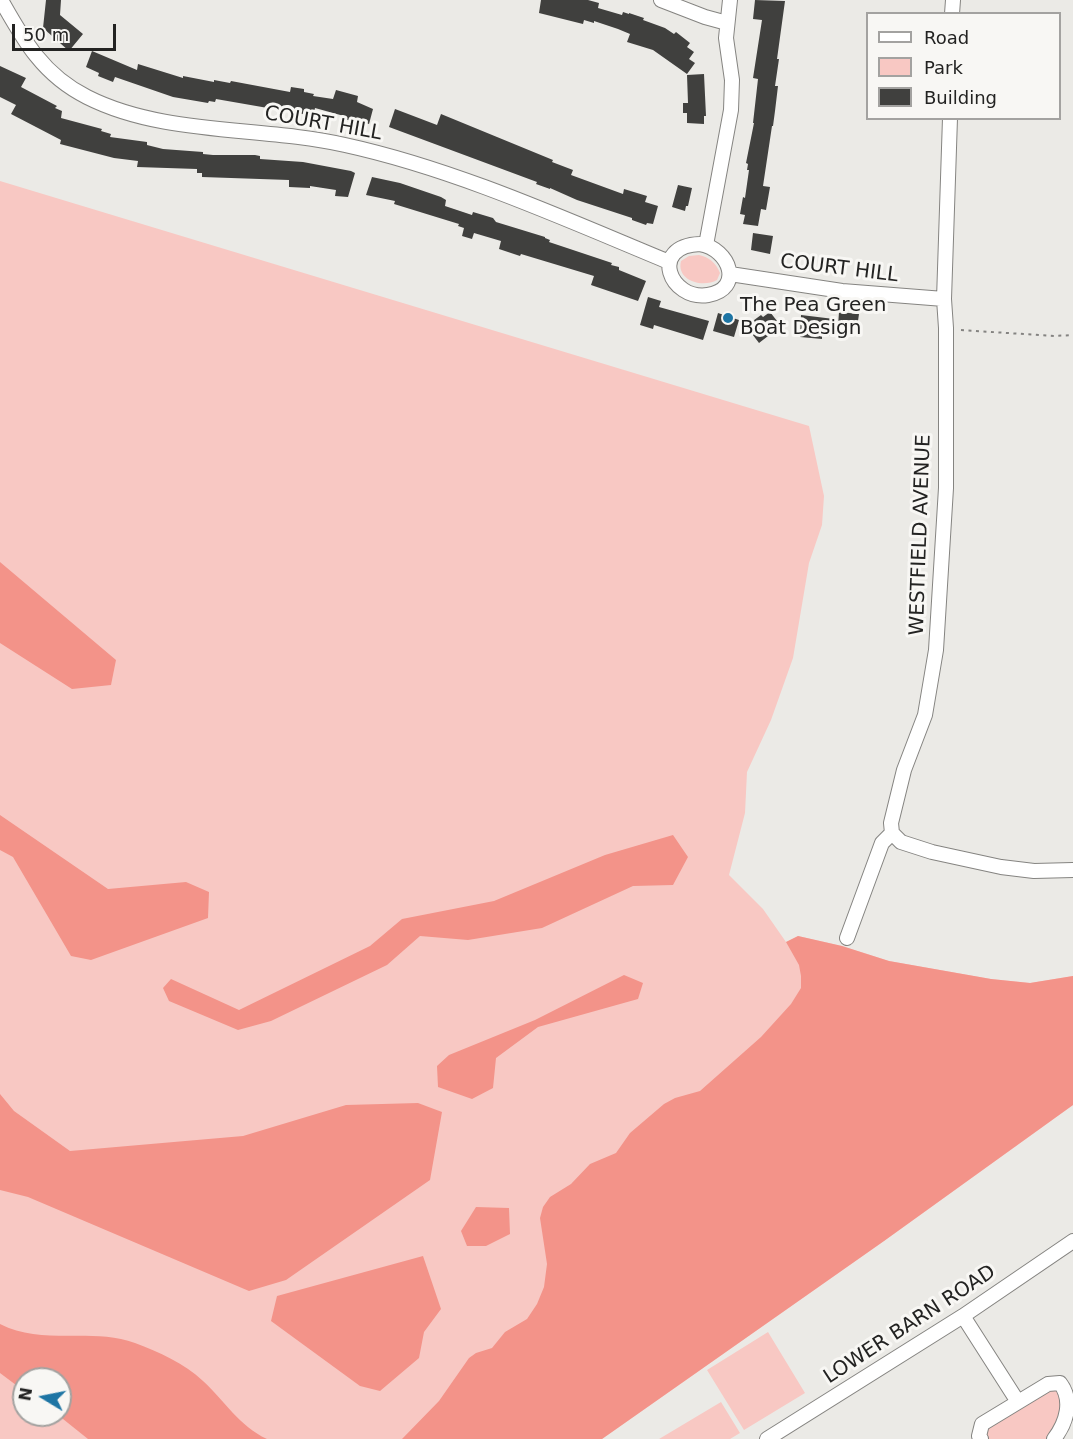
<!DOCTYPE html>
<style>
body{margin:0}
#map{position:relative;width:1073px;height:1439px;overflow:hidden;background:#ebeae6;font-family:"DejaVu Sans",sans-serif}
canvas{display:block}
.legend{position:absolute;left:866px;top:12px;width:195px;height:108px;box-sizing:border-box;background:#f8f7f4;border:2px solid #a3a2a0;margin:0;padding:8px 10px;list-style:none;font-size:18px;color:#232322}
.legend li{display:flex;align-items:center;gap:12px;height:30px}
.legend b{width:30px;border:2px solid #a3a2a0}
.north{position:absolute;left:12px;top:1367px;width:60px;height:60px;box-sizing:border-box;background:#f8f7f4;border:2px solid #a3a2a0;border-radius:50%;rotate:280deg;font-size:16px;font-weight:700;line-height:24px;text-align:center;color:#232322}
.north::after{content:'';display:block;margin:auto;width:21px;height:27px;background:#1e75a4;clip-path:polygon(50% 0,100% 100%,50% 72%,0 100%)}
.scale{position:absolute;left:12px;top:24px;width:104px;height:27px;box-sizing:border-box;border:3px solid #232322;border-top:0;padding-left:8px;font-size:18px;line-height:21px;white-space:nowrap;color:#232322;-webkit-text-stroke:4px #f8f7f4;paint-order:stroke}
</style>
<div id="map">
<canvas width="1073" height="1439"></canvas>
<ul class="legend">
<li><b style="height:8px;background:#fff"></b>Road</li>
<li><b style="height:16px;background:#f8c8c3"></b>Park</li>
<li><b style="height:16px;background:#40403e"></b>Building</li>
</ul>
<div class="north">N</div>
<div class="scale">50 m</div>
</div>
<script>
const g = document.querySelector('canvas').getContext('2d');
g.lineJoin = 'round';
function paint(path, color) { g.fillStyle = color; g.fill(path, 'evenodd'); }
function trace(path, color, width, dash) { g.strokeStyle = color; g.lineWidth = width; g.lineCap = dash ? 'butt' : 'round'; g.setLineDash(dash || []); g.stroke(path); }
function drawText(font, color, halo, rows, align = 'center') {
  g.font = font + ' "DejaVu Sans",sans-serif'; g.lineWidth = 6; g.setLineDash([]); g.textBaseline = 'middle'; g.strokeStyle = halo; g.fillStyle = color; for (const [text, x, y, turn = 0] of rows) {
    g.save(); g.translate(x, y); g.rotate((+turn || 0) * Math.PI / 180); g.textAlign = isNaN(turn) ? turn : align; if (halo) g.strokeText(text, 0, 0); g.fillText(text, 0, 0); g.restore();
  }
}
const green = new Path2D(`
 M0 181 809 426 824 496 822 525 809 563 793 658 771 720 747 772 745 813 729 875 763 909 786 942 798 936 842 946 889 961 991 979 1030 983 1073 976V1105L884 1241 602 1439H0ZM24 1379H60V1415H24Z
 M699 255C709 257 716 263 720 273L717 280C703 288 676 281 681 261L689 256Z
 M768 1332 805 1393 744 1430 707 1370Z
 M1048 1388H1056L1065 1409 1046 1439H988L986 1435 987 1427Z
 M721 1402 740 1433 730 1439H659Z`);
const forest = new Path2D(`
 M0 562 116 660 111 685 72 689 0 643Z
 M0 815 108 889 186 882 209 892 208 918 91 960 71 956 13 857 0 850Z
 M673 835 688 857 673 885 633 886 542 928 468 940 420 936 387 965 271 1021 238 1030 169 1001 163 988 171 979 239 1010 370 946 402 919 494 901 605 855Z
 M798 936 842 946 889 961 991 979 1030 983 1073 976V1105L884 1241 602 1439H402L439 1401 469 1358 476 1353 492 1348 505 1332 527 1319 537 1304 544 1287 547 1264 540 1218 543 1207 550 1197 571 1184 590 1164 616 1153 630 1133 664 1104 675 1098 700 1091 761 1037 791 1004 801 988V976L799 965 786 942Z
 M624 975 643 983 638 999 538 1027 496 1058 493 1088 472 1099 438 1087 437 1066 449 1055 535 1020Z
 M0 1094 14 1111 70 1151 243 1136 346 1105 418 1103 442 1112 430 1180 286 1280 249 1291 28 1197 0 1190Z
 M476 1207 509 1208 510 1234 486 1246H467L461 1231Z
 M423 1256 441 1309 424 1332 419 1358 380 1391 360 1386 271 1321 277 1296Z
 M0 1324C43 1346 91 1327 135 1343 159 1352 184 1363 203 1381 225 1401 239 1426 267 1439H88L58 1415H60V1379H24V1391L0 1373Z`);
const building = new Path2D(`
 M46 0H61L60 15 83 34 69 51 43 28Z
 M541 0H588L599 3 598 8 622 15 623 12 629 14V13L644 18 643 20 665 28 674 34 676 32 690 43 687 47 694 52 689 59 695 63 687 74 653 50 627 42 630 34 618 29 594 21V23L584 20 583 24 539 13Z
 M755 0 785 1 777 59H779L775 86H778L775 111 773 126H772L763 186 770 187 766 210 761 209 758 226 743 224 745 215 740 214 743 197 745 198 749 170H747L748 164 746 163 754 123H753L758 79 753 78 762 20 753 19Z
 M92 51 137 70 138 64 183 78V76L214 82V80L230 83 231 81 290 92 291 87 304 89V92L314 94 313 96 333 99 336 90 358 96 357 102 373 109 369 124 360 121V123L344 119V116L315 108 314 113 308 112V115L216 99 215 102 209 101 208 103 173 97 115 77 113 82 98 76 99 73 86 67Z
 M0 66 26 78 21 87 57 106 55 108 62 111 61 118 102 129 101 131 111 134 110 137 147 142V145L163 149 203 152V154L213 155H255L260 156V159L303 162 351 171 355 173 348 197 335 196 336 190 310 186V188L289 187V180L202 177V173H197V169L137 167 138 161 114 158 60 144 61 140 11 114 16 105 0 97Z
 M704 74 706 116H704V124L687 123V113H683V103H688L687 75Z
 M395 109 437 125 441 114 553 160 552 162 573 170 571 175 623 194 624 189 647 196 645 202 658 206 653 224 647 223 646 225 632 220V218L577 200 550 188V189L536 184 537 182 389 127Z
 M372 177 400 183 441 197 446 200 445 206 472 215 473 212 493 218 496 222 545 237V238L550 240 549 242 612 263 611 265 619 267V270L646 281 638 301 591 285 594 276 521 254 520 256 499 249 501 241 474 233 472 239 462 236 464 228 458 226 459 224 394 204 395 201 366 195Z
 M678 185 692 188 688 206H686L685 211 672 207Z
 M753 233 773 236 770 254 751 250Z
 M648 297 661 301 659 307 709 321 703 340 654 325 653 329 640 325Z
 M770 312 781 326 759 343 746 326 761 315 763 317Z
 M839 312 859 314 857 328 838 326Z
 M718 313 739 320 734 337 713 331Z
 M801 315 834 319 833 336 822 335V339L800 337Z`);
const path = new Path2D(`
 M961 330 1054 336 1073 335`);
const minor = new Path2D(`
 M1 0C24 41 43 75 87 97 164 136 261 126 345 145 455 169 565 219 669 262
 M661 0 705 17 727 23
 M952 14 953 0
 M700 244C730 249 744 289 708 295 670 301 648 246 700 244Z
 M706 245 731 110 732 80 726 38 730 0
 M730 274 842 291 944 299
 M892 833 901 842 932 852 1001 867 1034 871 1073 870
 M847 938 882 843 892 833 891 823 904 770 925 715 936 650 946 488V328L944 299 950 118
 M963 1316 1018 1402
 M767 1439 963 1316 1073 1241
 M981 1439 979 1436 982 1424 1048 1384 1060 1383C1073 1400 1067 1422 1054 1439`);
const markers = [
 [728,318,6,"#1e75a4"]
];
const streetNames = [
 ["COURT HILL",323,124,10],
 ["COURT HILL",839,269,7],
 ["WESTFIELD AVENUE",921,535,-88],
 ["LOWER BARN ROAD",910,1325,-33]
];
const poiNames = [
 ["The Pea Green",740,306],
 ["Boat Design",740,329]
];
paint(green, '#f8c8c3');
paint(forest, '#f39389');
paint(building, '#40403e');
trace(minor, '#858481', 16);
trace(path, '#848381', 2, [3, 4.5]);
trace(minor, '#fff', 14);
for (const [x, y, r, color] of markers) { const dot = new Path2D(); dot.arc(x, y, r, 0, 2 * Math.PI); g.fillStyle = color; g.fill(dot); trace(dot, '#f8f7f4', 2); }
drawText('20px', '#232322', '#f8f7f4', streetNames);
drawText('20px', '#232322', '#f8f7f4', poiNames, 'left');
</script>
